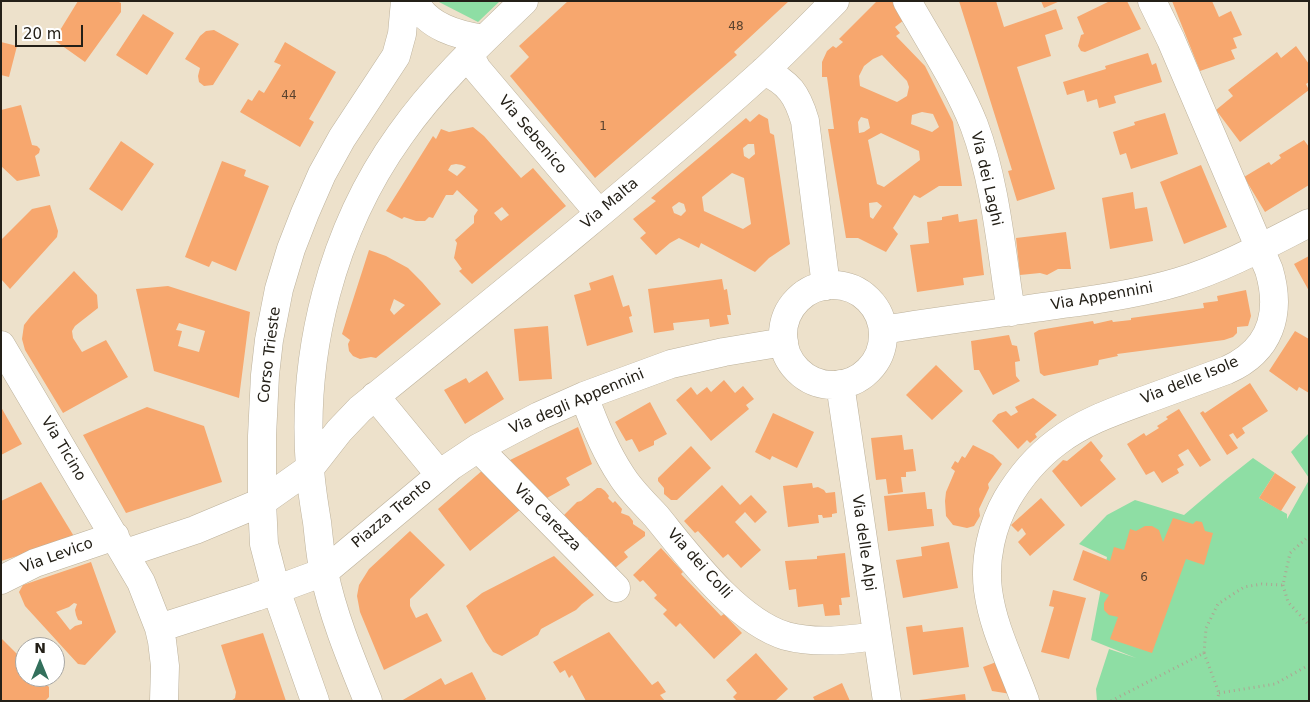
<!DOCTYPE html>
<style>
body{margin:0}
#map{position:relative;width:1310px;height:702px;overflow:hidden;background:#ede1cb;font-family:"DejaVu Sans",sans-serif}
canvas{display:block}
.frame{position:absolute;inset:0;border:2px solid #242018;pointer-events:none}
.north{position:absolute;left:15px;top:637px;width:50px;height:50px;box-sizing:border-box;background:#fff;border:1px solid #a7a6a3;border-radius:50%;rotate:0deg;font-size:14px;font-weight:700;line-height:20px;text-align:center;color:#242018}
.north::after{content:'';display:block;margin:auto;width:18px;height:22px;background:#33705c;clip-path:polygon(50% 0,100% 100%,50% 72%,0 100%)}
.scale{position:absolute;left:15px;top:25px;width:68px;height:22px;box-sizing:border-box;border:2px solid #242018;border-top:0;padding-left:6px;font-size:15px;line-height:18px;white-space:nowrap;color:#242018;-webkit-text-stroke:4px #fff;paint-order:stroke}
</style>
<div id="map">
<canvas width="1310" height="702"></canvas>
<div class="frame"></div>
<div class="north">N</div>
<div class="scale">20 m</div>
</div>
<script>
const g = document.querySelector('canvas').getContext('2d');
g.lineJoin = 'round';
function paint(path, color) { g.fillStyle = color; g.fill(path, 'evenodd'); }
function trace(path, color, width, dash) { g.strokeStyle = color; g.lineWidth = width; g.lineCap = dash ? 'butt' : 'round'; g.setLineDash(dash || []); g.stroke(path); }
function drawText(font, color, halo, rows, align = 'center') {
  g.font = font + ' "DejaVu Sans",sans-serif'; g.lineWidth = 4; g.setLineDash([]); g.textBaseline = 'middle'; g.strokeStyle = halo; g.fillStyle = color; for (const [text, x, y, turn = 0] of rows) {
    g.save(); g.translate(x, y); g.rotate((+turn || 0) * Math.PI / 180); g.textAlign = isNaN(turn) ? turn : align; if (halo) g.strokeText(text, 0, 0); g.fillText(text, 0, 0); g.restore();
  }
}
const green = new Path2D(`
 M437 1H500L478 22Z
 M1309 433V478L1291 452Z
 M1253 458 1275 473 1259 498 1287 514V519L1309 480V701H1097L1096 689 1109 649 1136 658 1091 640 1107 557 1079 544 1107 515 1135 500 1184 515 1224 481Z`);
const building = new Path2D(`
 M78 1H117L121 3V12L85 62 54 40Z
 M568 1H789L734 52 737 55 595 178 510 76 529 57 519 46Z
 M877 1H892L904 20 895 27 900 33 896 36 925 66 953 122 962 186H939L920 198 914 195 893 228 898 234 886 252 858 238H846L828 129H834L827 77H822V62L827 51 833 46 836 48 843 42 839 39ZM882 55 907 81 909 87 907 96 897 102 860 86 859 76 864 66 873 59ZM922 112 933 114 939 127 932 132 911 124 912 115ZM861 117 868 119 870 128 864 132 859 133 858 122ZM881 133 919 151 920 160 884 187 877 184 868 140ZM877 202 882 206 873 219 870 217 869 203Z
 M959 1H996L1004 27 1056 9 1063 29 1045 35 1051 56 1017 67 1055 189 1017 201 1008 171 1012 170Z
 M1041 1H1060L1044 8Z
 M1110 1H1127L1141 29 1085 52 1081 51 1078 46 1081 35 1084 34 1077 17Z
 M1172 1H1212L1219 17 1231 11 1242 35 1233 38 1237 48 1231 50 1235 59 1200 71Z
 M143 14 174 33 147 75 116 55Z
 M214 30 239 44 213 85 204 86 199 82 198 76 200 68 185 59 200 36 206 31Z
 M1 42 17 46 9 77 1 75Z
 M285 42 336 72 309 119 314 122 300 147 240 112 248 99 252 101 259 90 264 93 281 65 274 62Z
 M1296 46 1309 64V82L1306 84 1309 90 1240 142 1216 110 1233 96 1228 90 1277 52 1281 58Z
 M1148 53 1152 65 1156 63 1162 82 1114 96 1116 103 1099 108 1097 99 1087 102 1084 90 1067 95 1063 82 1106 69 1105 66Z
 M21 105 32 145 37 146 40 149 39 153 35 156 40 176 17 181 1 166V110Z
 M1165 113 1178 154 1131 169 1126 153 1120 155 1113 132 1135 125 1134 122Z
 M759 114 768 119 770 133 774 135 790 244 769 258 755 272 701 243 699 248 679 238 670 243 656 255 640 238 646 233 633 219 656 201 651 198 746 118 750 122ZM748 144H754L755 154 749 159 744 156 743 148ZM732 173 744 178 751 224 743 229 704 211 702 197ZM679 202 684 204 686 211 681 216 674 213 672 207Z
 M473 127 484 136 521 178 533 168 566 206 472 284 459 271 462 269 454 258 457 243 455 240 474 223V216L478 210 457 190 453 195H446L433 218 429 217 425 221H416L404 217 402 219 386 211 433 136 436 139 441 129 449 132ZM456 164 462 165 466 167 457 176 448 170 451 165ZM502 207 509 215 501 221 494 213Z
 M1304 140 1309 147V185L1265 212 1244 177 1269 162 1271 165 1281 158 1279 155Z
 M121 141 154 164 122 211 89 189Z
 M222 161 246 170 244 176 269 186 236 271 212 261 209 267 185 257Z
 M1201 165 1227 227 1184 244 1160 182Z
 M1133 192 1135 209 1147 207 1153 241 1110 249 1102 198Z
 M50 205 58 231 57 237 10 289 1 279V240L32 209Z
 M958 214 959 222 977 219 984 275 963 278 964 285 917 292 910 245 929 243 927 222 942 220V217Z
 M1066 232 1071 269H1058L1047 275 1040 273 1020 275 1016 238Z
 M369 250 386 256 408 268 422 282 441 304 376 358 371 357 360 359 353 356 349 351 348 344 350 340 342 334ZM394 299 405 305 394 315 390 310Z
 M1309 256V291L1294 264Z
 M74 271 97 295 98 308 75 326 72 331 73 338 82 352 106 340 128 377 63 413 25 350 22 339 24 325 31 316Z
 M613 275 623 307 629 305 632 316 629 317 633 332 587 346 574 295 591 290 589 283Z
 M722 279 724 290 727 289 731 315H727L729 324 710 327 709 319 673 323 674 330 654 333 648 289Z
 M168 286 250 312 239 398 154 371 136 289ZM179 323 205 331 199 352 178 346 182 331 176 330Z
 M1246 290 1251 316 1248 326 1237 327V333L1233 337 1224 340 1117 354 1118 356 1099 360 1098 365 1044 376 1040 373 1034 333 1039 330 1093 321 1094 324 1112 320 1113 322 1131 320V318L1204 308 1203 303 1218 301 1217 296Z
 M548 326 552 379 519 381 514 329Z
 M1295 331 1309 339V393L1299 387 1297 391 1269 371Z
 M1009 335 1012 345 1017 346 1020 361 1015 362 1016 376 1020 381 993 395 979 370H974L971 341Z
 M936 365 963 391 932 420 906 395Z
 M487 371 504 399 465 424 444 390 466 378 469 383Z
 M724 380 735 393 743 386 754 399 746 405 749 409 711 441 676 400 691 387 697 395 707 387 711 392Z
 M1250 383 1268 411 1242 428 1245 433 1237 439 1233 433 1229 435 1238 448 1227 455 1200 413 1203 411 1205 413Z
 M1033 398 1057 415 1035 434 1037 437 1030 443 1027 440 1018 449 992 421 998 414 1006 411 1011 416 1018 412 1015 407Z
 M650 402 667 434 654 441V445L639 452 632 439 626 441 615 422Z
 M1 407 22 444 1 455Z
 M147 407 204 426 222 482 126 513 83 435Z
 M1179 409 1211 460 1200 467 1188 449 1178 455 1184 465 1177 469 1179 473 1162 483 1154 471 1146 475 1127 444 1144 433 1146 436 1159 428 1157 426 1168 419 1166 417Z
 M773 413 814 432 797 468 772 456 770 460 755 452Z
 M578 427 592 464 566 478 570 485 547 498 510 460Z
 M902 435 904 450 913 449 916 471 906 472V477H901L903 492 888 494 886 479 876 480 871 438Z
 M1091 441 1103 456 1100 460 1116 479 1081 507 1052 471 1063 460 1067 461Z
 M973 445 993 455 1002 464 988 484 989 488 979 509 980 516 974 526 967 528 953 525 946 516 945 501 946 492 955 471 951 468 955 461 958 463 962 456 965 458Z
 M691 446 711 468 677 500H671L664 494V488L658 481V478Z
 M484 469 521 509 470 551 438 509Z
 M1275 473 1296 487 1281 511 1259 498Z
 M41 482 75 538 1 561V501Z
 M812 483 813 488 818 487 824 490 826 493 835 492 837 513 832 514V517L823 518 822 515H818L819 523 788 527 783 486Z
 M722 485 740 505 751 495 767 512 755 523 745 512 735 522 761 550 741 568 728 554 723 558 698 531 695 533 684 521Z
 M597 488H601L605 491 609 496 608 498 613 503 615 501 622 509 621 513 629 516 633 521V524L645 532V536L624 552 628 557 615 568 611 562 608 564 589 544 588 538 579 533 563 516 577 502 581 501Z
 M925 492 927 509H932L934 526 888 531 884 496Z
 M1041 498 1065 525 1030 556 1018 542 1026 534 1022 528 1018 532 1011 525Z
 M1173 518 1193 524 1196 521 1202 522 1205 531 1213 533 1204 565 1186 559 1152 653 1110 639 1118 617 1109 615 1104 610V603L1109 595 1073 580 1083 550 1110 561 1114 547 1124 550 1130 529 1136 531 1145 526H1152L1159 530 1163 542Z
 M410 531 445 565 410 599V606L416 618 427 613 442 641 384 670 360 612 357 596 359 585 369 569Z
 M949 542 958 588 903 598 896 560 922 556 921 547Z
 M661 548 683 572 681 574 721 616 724 614 742 633 714 659 680 623 676 627 663 614 667 610 654 598 657 595 643 580 640 582 633 575Z
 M845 553 850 597 841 598 842 605H839L840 615 825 616 823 604 798 607 796 589 789 590 785 561 817 559V556Z
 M554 556 594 595 582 604 576 610 541 629 538 635 502 656 493 652 486 642 466 606 482 593Z
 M91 562 116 632 85 665 78 664 25 606 19 592 23 585ZM74 603 77 604 75 610 76 615 78 620 82 621V624L75 626 70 630 56 612 69 607Z
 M1053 590 1086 598 1069 659 1041 652 1054 607 1049 606Z
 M922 625 923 632 963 627 969 667 913 675 906 627Z
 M609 632 652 685 658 681 666 692 660 695 665 701H586L572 675 569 678 565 670 560 673 553 662Z
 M263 633 286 701H231L235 698 236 692 221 645Z
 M1 638 25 662V677H39L49 687V697L45 701H1Z
 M756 653 788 689 775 701H737L733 697 737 693 726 680Z
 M999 661 1011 694 992 691 983 667Z
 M472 672 486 699 484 701H401L441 678 445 685Z
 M842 683 850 701H815L813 697Z
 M965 694 966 701H919V700Z`);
const path = new Path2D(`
 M1283 585 1288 602 1309 625
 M1204 653 1219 693 1217 701
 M1219 693 1275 684 1309 665
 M1111 701 1204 653 1206 628 1218 604 1244 587 1262 584 1283 585 1290 553 1309 536`);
const minor = new Path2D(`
 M414 1C428 27 457 35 484 39
 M907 1C930 42 957 82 974 125 996 184 1001 250 1011 312
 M469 54 477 69 599 213
 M764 71C789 83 797 94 805 121L826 286
 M783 335a50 50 0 1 1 100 0a50 50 0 1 1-100 0Z
 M883 330C943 320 1003 313 1063 304 1102 299 1141 293 1178 282 1224 268 1266 245 1309 223
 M1 345 141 582 159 628 162 641 165 666 164 701
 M840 384 887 701
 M375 396 440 475
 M584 396C594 424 605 451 621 475 630 490 644 503 656 516 688 555 736 621 786 636 816 644 847 640 877 636
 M478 448 616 588
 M126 553 195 530 262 502 310 468 339 431 360 409C496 299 632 190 762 73 787 50 811 25 835 1
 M1 580 35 563 115 536
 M159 628 256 597 324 572 451 466 478 448 539 416 584 396 671 364 724 352 784 342
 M315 701 276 590 264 544 262 502V436L265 375 269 340 279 289 291 249 305 213 322 174 342 138 396 56 402 34 405 1
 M368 701C351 659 333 616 324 572 320 556 319 538 317 522 314 504 311 486 310 468 301 352 332 230 400 135 435 85 480 43 524 1
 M1025 701C1012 664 993 629 988 590 984 559 992 525 1007 499 1020 477 1037 457 1057 442 1083 422 1115 411 1145 400 1172 390 1200 380 1227 370 1270 351 1282 314 1269 270L1171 40 1152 1`);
const numberNames = [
 ["48",736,27],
 ["44",289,96],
 ["1",603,127],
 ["6",1144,578]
];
const streetNames = [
 ["Via Sebenico",532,135,50],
 ["Via dei Laghi",986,179,77],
 ["Via Malta",610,204,-40],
 ["Via Appennini",1102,297,-10],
 ["Corso Trieste",270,355,-83],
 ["Via delle Isole",1190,381,-22],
 ["Via degli Appennini",577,402,-23],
 ["Via Ticino",63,449,59],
 ["Piazza Trento",392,514,-40],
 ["Via Carezza",547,518,45],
 ["Via delle Alpi",863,543,82],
 ["Via Levico",57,556,-20],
 ["Via dei Colli",699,564,48]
];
paint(green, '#8edea4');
paint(building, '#f7a76e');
trace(minor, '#bcb19b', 29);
trace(path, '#ada492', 3, [1, 4]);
trace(minor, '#fff', 28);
drawText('12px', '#59422e', null, numberNames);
drawText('15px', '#242018', '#fff', streetNames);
</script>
